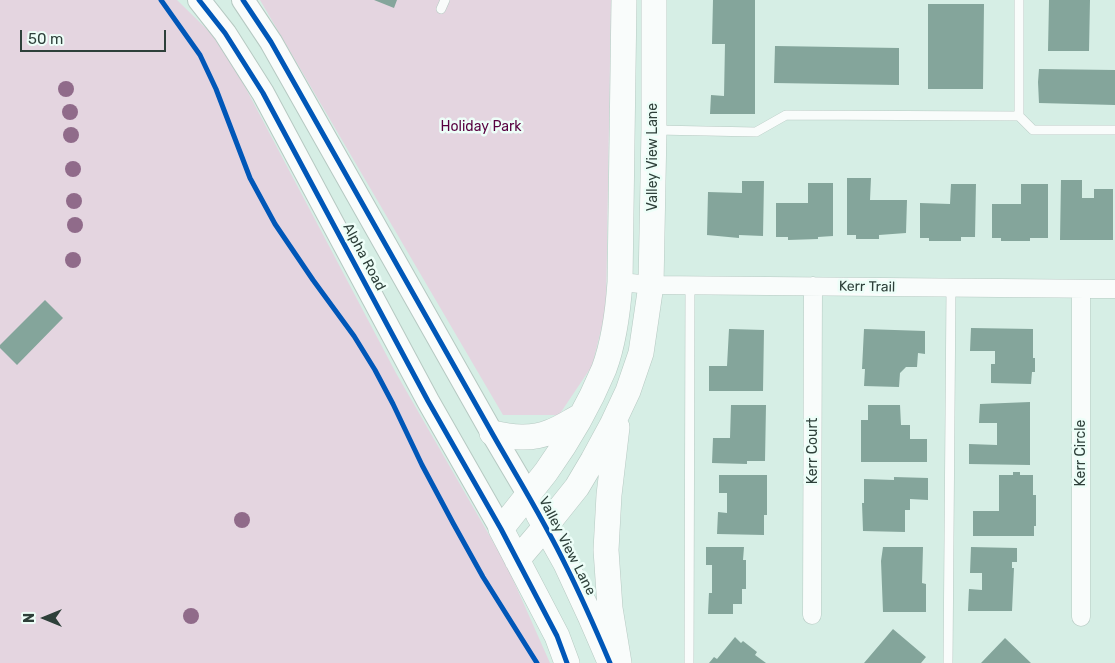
<!DOCTYPE html>
<style>
body{margin:0}
#map{position:relative;width:1115px;height:663px;overflow:hidden;background:#d6eee5;font-family:Rubik,sans-serif}
canvas{display:block}
.north{position:absolute;left:20px;top:593px;width:50px;height:50px;-webkit-text-stroke:4px #edfef8;paint-order:stroke;rotate:270deg;font-size:14px;font-weight:700;line-height:20px;text-align:center;color:#2e403a}
.north::after{content:'';display:block;margin:auto;width:18px;height:22px;background:#2e403a;clip-path:polygon(50% 0,100% 100%,50% 72%,0 100%)}
.scale{position:absolute;left:20px;top:30px;width:146px;height:22px;box-sizing:border-box;border:2px solid #2e403a;border-top:0;padding-left:6px;font-size:15px;line-height:18px;white-space:nowrap;color:#2e403a;-webkit-text-stroke:4px #edfef8;paint-order:stroke}
</style>
<div id="map">
<canvas width="1115" height="663"></canvas>
<div class="north">N</div>
<div class="scale">50 m</div>
</div>
<script>
const g = document.querySelector('canvas').getContext('2d');
g.lineJoin = 'round';
function paint(path, color) { g.fillStyle = color; g.fill(path, 'evenodd'); }
function trace(path, color, width, dash) { g.strokeStyle = color; g.lineWidth = width; g.lineCap = dash ? 'butt' : 'round'; g.setLineDash(dash || []); g.stroke(path); }
function drawText(font, color, halo, rows, align = 'center') {
  g.font = font + ' Rubik,sans-serif'; g.lineWidth = 5; g.setLineDash([]); g.textBaseline = 'middle'; g.strokeStyle = halo; g.fillStyle = color; for (const [text, x, y, turn = 0] of rows) {
    g.save(); g.translate(x, y); g.rotate((+turn || 0) * Math.PI / 180); g.textAlign = isNaN(turn) ? turn : align; if (halo) g.strokeText(text, 0, 0); g.fillText(text, 0, 0); g.restore();
  }
}
const green = new Path2D(`
 M0 0H177L223 45 396 373 507 566 550 663H0Z
 M260 0H611L606 310 592 366 559 415H503Z`);
const building = new Path2D(`
 M374 0H397L394 8Z
 M713 0H755V114H710L711 95 724 96 725 44H712Z
 M1049 0H1090L1089 51H1048Z
 M928 4H984L983 89H928Z
 M775 46 899 48V85L774 83Z
 M1039 69 1115 70V105L1039 103 1038 82Z
 M847 178H871L870 200H907L906 233 879 235V239H856V235H847Z
 M1061 180H1082V198H1094V189H1113V240H1060Z
 M742 181H764L763 236 739 235V238L707 235 708 192 742 193Z
 M808 183H833V236L818 237V239L788 240V237H776V203H808Z
 M951 184H976L975 237H961V241H929V238H920V203L950 204Z
 M1021 184H1048V238H1030V241H1001V238H992V204H1021Z
 M45 300 63 318 17 365 0 348V345Z
 M971 328 1033 329V358H1035V372H1032L1031 384 991 383V364H995V351H970Z
 M729 329 764 330 763 391H709V366H727Z
 M864 329 925 331V354L918 353 917 367H906L900 373 899 387 864 386 865 369H862Z
 M1030 402V465L969 464V444L997 445V423H979L980 404Z
 M731 405H766L765 461H747V464L712 463 713 438H730Z
 M868 405H900L901 425H910V439H927V462H861V420H868Z
 M1013 472H1020V475H1033V495H1036V526H1034V536H973V511H999V475H1013Z
 M719 475H767V515H764V535L717 534 718 512 727 513V493H719Z
 M894 477 928 478V500L910 499V510H905V532L863 531 862 503H864V479L894 480Z
 M706 547H744L743 560H746V589H742V604H733V614H708L709 593H712V565H706Z
 M883 547H923L922 583 926 584V612H883L881 561Z
 M971 547 1017 548V562H1012V568H1014L1012 611H968L969 589 982 590V573H970Z
 M893 629 926 657 921 663H864Z
 M735 637 741 643 743 641 757 652 755 655 766 663H709L714 657 717 659Z
 M1005 638 1031 663H981Z`);
const service = new Path2D(`
 M441 9 445 0
 M1019 116V0
 M656 130 756 132 786 115 1019 116 1033 130H1115
 M689 663 690 285
 M948 663 951 288`);
const minor = new Path2D(`
 M620 282 651 285 1115 289
 M1081 289V617
 M812 615 813 286`);
const tertiary = new Path2D(`
 M199 0 225 33 263 93 428 401 501 529
 M243 0 271 42 492 433 528 494`);
const secondary = new Path2D(`
 M617 427 609 495 606 550 610 608 619 663
 M492 433C511 437 531 440 550 432 561 428 571 421 581 416
 M538 514 566 564 591 618 610 662
 M517 560 545 527 577 487 593 460 612 425 628 391 641 353 651 285 654 129V0
 M567 663 557 636 501 529C516 510 531 491 546 472 569 440 589 405 604 369 614 342 618 311 620 282L624 0`);
const cycleway = new Path2D(`
 M161 0 200 55 216 89 250 178 275 224 313 280 354 336 375 370 393 404 422 465 453 523 483 577 537 663
 M199 0 225 33 263 93 428 401 501 529 557 636 567 663
 M243 0 271 42 492 433C517 477 544 520 566 566 582 598 596 630 610 663`);
const trees = [
 [66,89],
 [70,112],
 [71,135],
 [73,169],
 [74,201],
 [75,225],
 [73,260],
 [242,520],
 [191,616]
];
const parkNames = [
 ["Holiday Park",481,127]
];
const streetNames = [
 ["Valley View Lane",653,157,-90],
 ["Alpha Road",364,257,62],
 ["Kerr Trail",867,287,1],
 ["Kerr Court",813,451,-90],
 ["Kerr Circle",1081,453,-90],
 ["Valley View Lane",567,546,63]
];
paint(green, '#e4d5e0');
paint(building, '#84a59b');
trace(service, '#b6c9c2', 10);
trace(minor, '#b6c9c2', 19);
trace(tertiary, '#b6c9c2', 24);
trace(secondary, '#b6c9c2', 26);
trace(service, '#f9fcfb', 9);
trace(minor, '#f9fcfb', 18);
trace(tertiary, '#f9fcfb', 22);
trace(secondary, '#f9fcfb', 25);
trace(cycleway, '#0057b8', 5);
g.fillStyle = '#906b8a';
for (const [x, y] of trees) { g.beginPath(); g.arc(x, y, 8, 0, 2 * Math.PI); g.fill(); }
drawText('14px', '#570040', '#edfef8', parkNames);
drawText('14px', '#2e403a', '#edfef8', streetNames);
</script>
